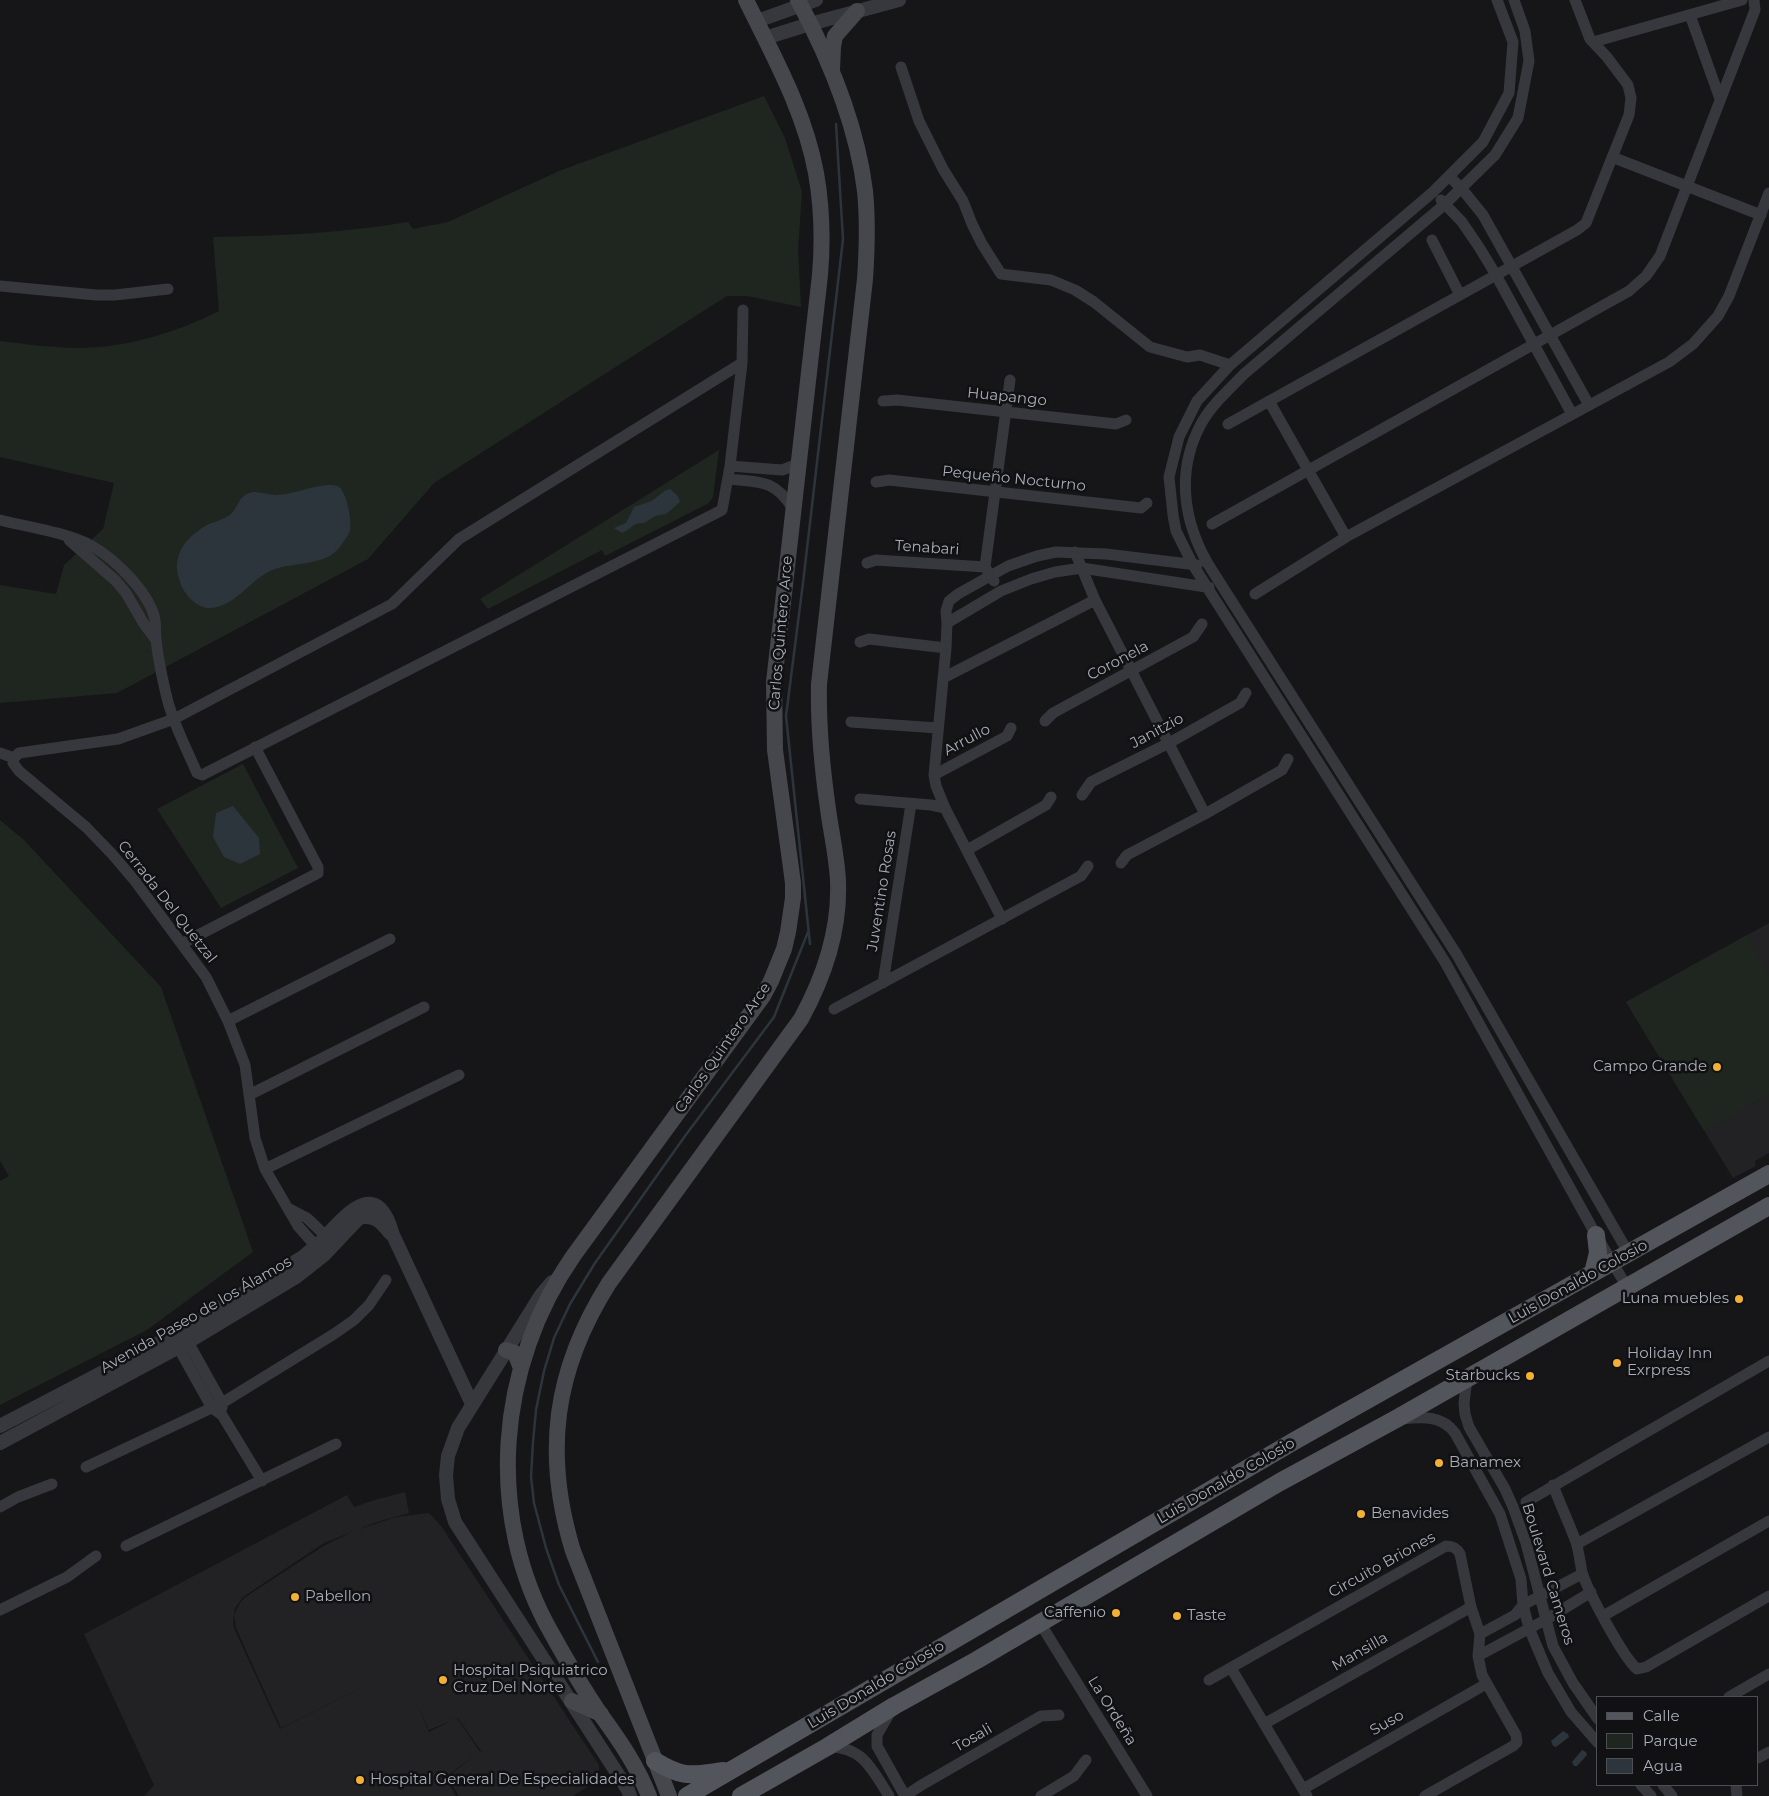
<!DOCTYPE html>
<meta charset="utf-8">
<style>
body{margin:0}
#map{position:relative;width:1769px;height:1796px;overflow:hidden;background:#161618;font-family:Montserrat,sans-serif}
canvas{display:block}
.legend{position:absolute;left:1596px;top:1696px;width:162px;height:90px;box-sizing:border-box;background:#111113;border:1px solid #4d4f55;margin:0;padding:6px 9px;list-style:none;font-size:15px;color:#a8adb8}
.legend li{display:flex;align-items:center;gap:10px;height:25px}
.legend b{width:25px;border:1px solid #4d4f55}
</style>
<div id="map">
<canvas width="1769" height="1796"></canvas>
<ul class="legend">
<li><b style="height:6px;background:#53555c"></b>Calle</li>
<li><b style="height:14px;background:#1e261f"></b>Parque</li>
<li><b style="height:14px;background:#2c353c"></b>Agua</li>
</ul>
</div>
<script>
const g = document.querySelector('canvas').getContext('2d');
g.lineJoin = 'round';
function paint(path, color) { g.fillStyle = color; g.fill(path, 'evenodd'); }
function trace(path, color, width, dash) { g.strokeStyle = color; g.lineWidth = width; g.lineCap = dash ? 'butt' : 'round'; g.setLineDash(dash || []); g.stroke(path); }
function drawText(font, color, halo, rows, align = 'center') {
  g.font = font + ' Montserrat,sans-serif'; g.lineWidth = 5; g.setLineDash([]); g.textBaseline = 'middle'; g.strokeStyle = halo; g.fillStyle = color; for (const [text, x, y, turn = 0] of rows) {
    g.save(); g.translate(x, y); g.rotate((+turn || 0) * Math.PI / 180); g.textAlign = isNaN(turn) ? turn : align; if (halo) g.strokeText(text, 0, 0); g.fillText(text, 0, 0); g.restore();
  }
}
const built = new Path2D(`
 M1769 923V1153L1755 1161 1756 1166 1733 1178 1626 1002Z
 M405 1492 409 1513 377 1522 324 1543 243 1597 235 1608 233 1621 234 1628 280 1729 401 1668 281 1728 236 1628 234 1615 240 1603 244 1598 325 1545 354 1531 396 1517 428 1513 432 1516 441 1526 599 1765V1779L573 1796H459L447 1777 481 1751 458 1718 429 1730 418 1706 429 1732 457 1718 480 1752 445 1777 456 1796H144L154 1785 84 1634 347 1495 354 1507 378 1499Z`);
const green = new Path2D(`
 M764 96 785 138 802 192 798 250 801 307 747 296H727L434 483 368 559 117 693 0 703V585L56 594 64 565 103 529 114 483 0 457V341C19 343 38 346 57 347 113 352 169 336 219 311L213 237C279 236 343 233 408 222L413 229 448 222 559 171Z
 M719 450 713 497 709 503 605 556 602 550 488 609 480 599Z
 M243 764 298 868 221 908 157 809Z
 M0 820 24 840 161 987 253 1252 147 1330 0 1405V1181L9 1176 0 1161Z
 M1747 935 1769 977V1094L1704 1131 1626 1002Z`);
const water = new Path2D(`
 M328 485C332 485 336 485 339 487 347 493 352 521 350 530 349 535 339 549 335 552 320 566 289 562 270 571 250 580 234 608 209 608 200 608 190 600 185 592 181 587 180 581 178 575 173 551 189 535 209 524 216 521 224 519 230 515 238 508 238 497 249 493 257 490 267 495 276 495 293 495 310 486 328 485Z
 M670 489 678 496 680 502 666 514 655 516 644 523C633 522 631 529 622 533L614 528 626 523 634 507C639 505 644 504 649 502 658 498 660 492 670 489Z
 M233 806 259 838 260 854 240 864 224 857 213 837 216 813Z
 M1563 1731 1568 1734 1569 1737 1556 1747 1553 1746 1551 1741Z
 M1582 1750 1586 1752 1587 1755 1577 1766H1574L1572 1762Z`);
const stream = new Path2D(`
 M810 944 786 716 803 583 843 239 836 124
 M598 1662 559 1585 546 1548 534 1503 531 1477 533 1442 536 1410 544 1371 554 1338 570 1304 595 1263 685 1136 774 1017 808 932`);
const minor = new Path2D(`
 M1497 0 1513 42 1509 93 1483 142 1433 192 1230 365 1197 401 1179 437 1169 477 1173 515 1176 531 1193 565 1445 962 1596 1235 1627 1287
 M1514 0 1525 31 1529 61 1518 118 1495 155 1444 205 1244 374C1229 390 1211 405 1201 424 1176 471 1183 520 1208 564L1457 955 1629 1254
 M1690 15 1720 99
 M1593 42 1742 0
 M901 67 919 121 943 169 963 201 972 224 982 244 1001 274 1051 280 1075 290 1094 302 1150 347 1187 357 1200 355 1230 365
 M1612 157 1761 215
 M1449 176 1462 189 1483 215 1589 405
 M1441 200 1462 222 1479 247 1496 275 1572 414
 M1432 240 1460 295
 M0 286 96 295H115L168 289
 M883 401 897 400 1116 424 1126 420
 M1269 401 1346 537
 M1228 424 1577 230 1586 223 1629 115 1631 98 1628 85 1607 57 1590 39 1575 0
 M730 466 782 470 798 464
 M728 479C759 482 775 479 793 509
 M876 482 889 480 1141 508 1147 503
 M0 520C28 527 66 532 92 546 115 559 150 593 155 620 156 626 155 632 156 639 158 659 163 682 168 702 175 727 187 750 197 773L202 775 722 510 730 466 742 363 743 310
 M1212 524 1629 291 1646 276 1660 256 1755 10 1754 0
 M69 540 116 581 126 593 144 624 156 640
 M1075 552 1095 600 1205 814
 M867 563 876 560 985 567
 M994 581 985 567 1010 380
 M1255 594 1346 537 1669 362 1693 344 1718 316 1729 296 1769 193
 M947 623 1001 591 1031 579 1055 572 1082 568 1206 587H1209
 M860 642 869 639 946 648
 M943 678 1095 600
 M1045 721 1053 713 1193 637 1202 624
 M851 722 938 728
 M0 753 14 758
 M14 758 19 753 118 739 174 719 392 604 459 539 742 363
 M14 758 13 763 19 771 86 827 112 854 135 881 206 977 228 1021 245 1065 255 1138 265 1169 298 1226 321 1252
 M934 775 1007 736 1011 728
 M1082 795 1091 782 1169 743 1240 703 1246 693
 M860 799 931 805 945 808
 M967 850 1046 805 1051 797
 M1121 863 1127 855 1205 814 1282 770 1288 759
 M1002 919 945 808 936 786 934 775 946 648 947 623 946 611 949 601 958 594 1008 566 1037 556 1056 552 1106 554 1197 565
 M183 943 318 873V867L255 747
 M883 983 911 804
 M834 1009 1081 876 1088 866
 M228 1021 390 939
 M249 1095 424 1007
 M265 1169 459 1075
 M288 1208 307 1218 332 1242
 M188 1342 222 1403V1408
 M178 1347 212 1408 222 1415 262 1481
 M1467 1378 1464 1403 1465 1414 1469 1427 1505 1489 1513 1507 1526 1543 1553 1646 1573 1683 1598 1719
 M1402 1419C1422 1417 1442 1415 1455 1433L1500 1514 1521 1579 1523 1605 1529 1628 1548 1673 1571 1712 1598 1743
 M86 1467 222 1403 334 1334 354 1320 369 1305 386 1280
 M1553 1485C1560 1504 1569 1523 1576 1542 1579 1552 1580 1562 1582 1572 1588 1592 1623 1657 1637 1669L1646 1667 1769 1596
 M1526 1502 1769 1361
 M0 1507 18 1497 52 1484
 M1577 1544 1769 1437
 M126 1546 336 1444
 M0 1610 67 1577 96 1556
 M1603 1616 1769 1521
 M1040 1623 1147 1796
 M1480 1634 1515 1615 1523 1605 1582 1574
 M1478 1656 1547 1619 1591 1592
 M1231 1668 1307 1796
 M1209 1680 1446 1546C1453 1546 1457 1548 1460 1554L1471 1607 1480 1634 1478 1656 1482 1675 1516 1735 1517 1742 1513 1746 1425 1796
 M1729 1697 1769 1674
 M892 1709 877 1735V1746L905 1796
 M1264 1724 1471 1607
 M829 1747C864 1747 872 1770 889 1796
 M1758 1758 1769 1752
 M1641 1785 1651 1796
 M1663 1785 1672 1796
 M1736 1785 1737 1796
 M1303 1789 1486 1684
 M905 1796 920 1786 1041 1716 1059 1715
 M1041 1796 1074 1776 1086 1760`);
const tertiary = new Path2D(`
 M757 21 816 0
 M765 38 810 24 899 0
 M552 1282 541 1295 458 1428 448 1456 446 1475 448 1499 455 1522 628 1790 630 1796
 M0 1426 176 1334 303 1257C311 1250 319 1244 326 1236 351 1209 378 1180 393 1235L472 1404
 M0 1443 188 1342 296 1277 324 1255 359 1218C374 1214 381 1222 390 1233`);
const secondary = new Path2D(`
 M832 70 833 47 835 36 857 11
 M506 1350 515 1353 521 1368
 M572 1701 601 1714
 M649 1796C637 1766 620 1741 601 1715 583 1689 567 1661 552 1634 484 1516 497 1365 574 1255L763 996 771 981 784 949 788 932 793 898V883L775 750 774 682 820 275C823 240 822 207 816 173 805 112 773 55 746 0
 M669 1796 573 1551C543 1453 554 1370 609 1283L801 1019C824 977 840 929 838 881 837 857 831 832 828 809 822 767 818 726 819 684L865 279C867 250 868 221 865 191 857 126 829 58 798 0`);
const primary = new Path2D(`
 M1593 1273 1598 1253 1596 1235
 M655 1761C684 1779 692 1775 724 1771
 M687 1796 1296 1440 1769 1174
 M741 1796 827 1747 894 1706 977 1660 1280 1482 1396 1419 1769 1206`);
const markers = [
 [1717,1067,5,"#f2b134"],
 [1739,1299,5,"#f2b134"],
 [1617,1363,5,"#f2b134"],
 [1530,1376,5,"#f2b134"],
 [1439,1463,5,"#f2b134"],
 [1361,1514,5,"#f2b134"],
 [295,1597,5,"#f2b134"],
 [1116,1613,5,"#f2b134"],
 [1177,1616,5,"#f2b134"],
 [443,1680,5,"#f2b134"],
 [360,1780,5,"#f2b134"]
];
const streetNames = [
 ["Huapango",1007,397,6],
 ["Pequeño Nocturno",1014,479,6],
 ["Tenabari",927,548,4],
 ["Carlos Quintero Arce",781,633,-85],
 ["Coronela",1118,661,-28],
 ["Janitzio",1157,731,-28],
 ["Arrullo",967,740,-28],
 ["Juventino Rosas",882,891,-81],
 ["Cerrada Del Quetzal",167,902,52],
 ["Carlos Quintero Arce",723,1048,-55],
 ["Luis Donaldo Colosio",1578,1282,-29],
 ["Avenida Paseo de los Álamos",196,1315,-30],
 ["Luis Donaldo Colosio",1226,1481,-30],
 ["Circuito Briones",1382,1565,-29],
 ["Boulevard Cameros",1548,1574,73],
 ["Mansilla",1360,1652,-30],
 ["Luis Donaldo Colosio",876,1685,-31],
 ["La Ordeña",1112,1711,58],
 ["Suso",1387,1723,-30],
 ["Tosali",973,1738,-30]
];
const poiNames = [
 ["Campo Grande",1707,1067,"right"],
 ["Luna muebles",1729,1299,"right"],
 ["Holiday Inn",1627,1354],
 ["Exrpress",1627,1371],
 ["Starbucks",1520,1376,"right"],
 ["Banamex",1449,1463],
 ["Benavides",1371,1514],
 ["Pabellon",305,1597],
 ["Caffenio",1106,1613,"right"],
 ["Taste",1187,1616],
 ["Hospital Psiquiatrico",453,1671],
 ["Cruz Del Norte",453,1688],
 ["Hospital General De Especialidades",370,1780]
];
paint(built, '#222225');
paint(green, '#1e261f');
paint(water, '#2c353c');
trace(stream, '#2c353c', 2.5);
trace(minor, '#37383d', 11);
trace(tertiary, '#37383d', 14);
trace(secondary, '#45474d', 16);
trace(primary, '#53555c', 18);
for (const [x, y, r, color] of markers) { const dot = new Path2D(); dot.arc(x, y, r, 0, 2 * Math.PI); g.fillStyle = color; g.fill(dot); trace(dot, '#111113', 2); }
drawText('15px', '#a8adb8', '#111113', streetNames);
drawText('15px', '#a8adb8', '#111113', poiNames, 'left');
</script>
